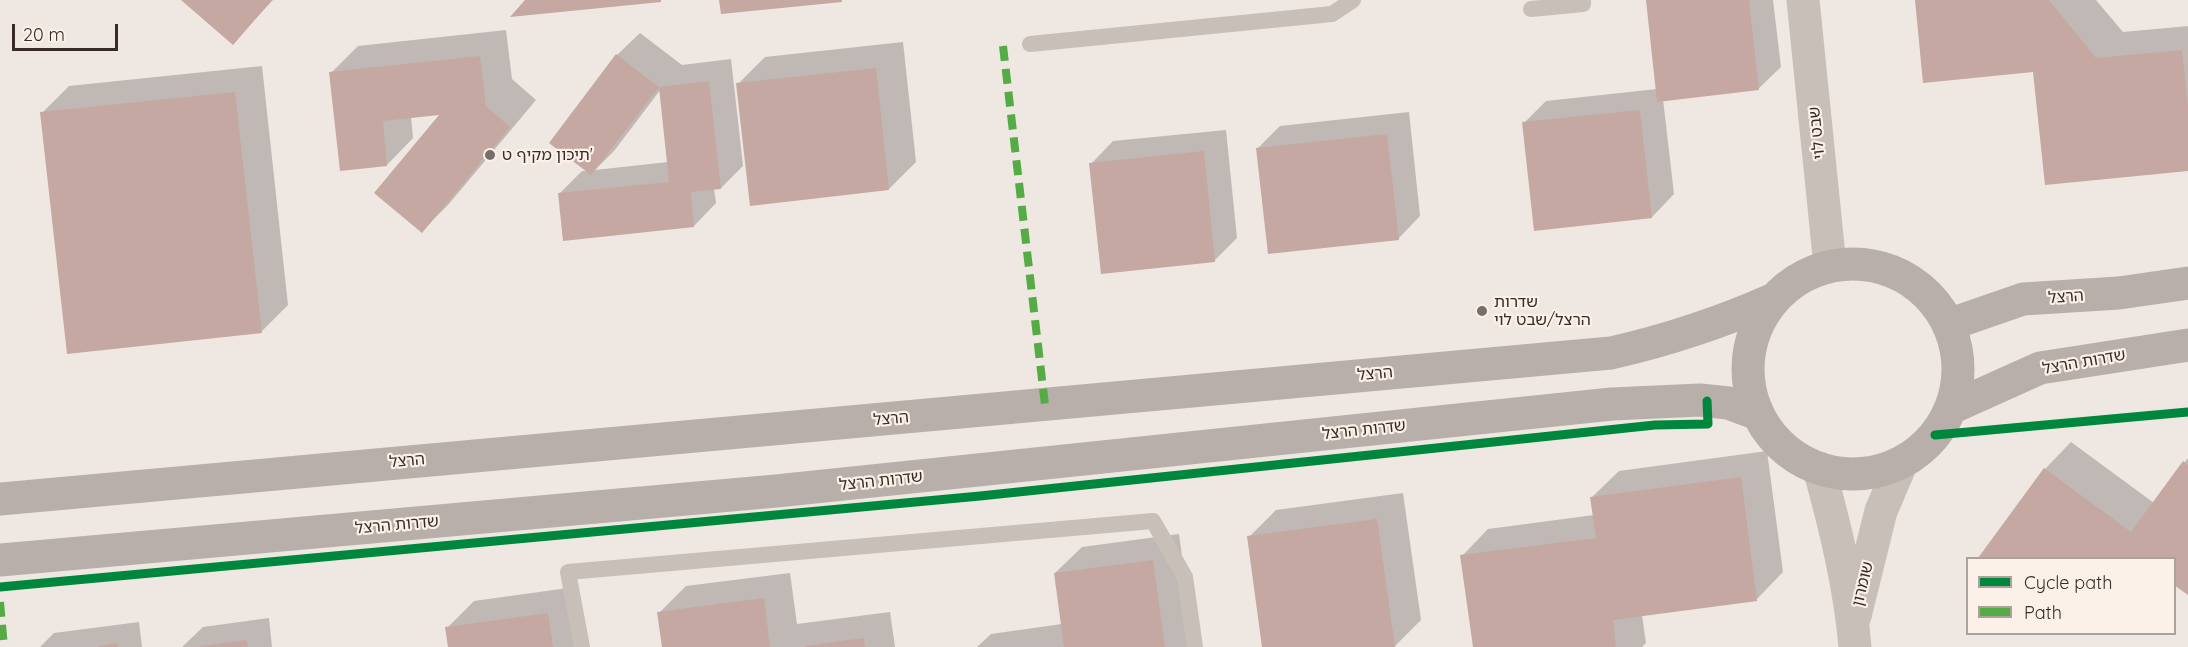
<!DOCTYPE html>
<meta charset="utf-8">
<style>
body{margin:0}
#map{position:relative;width:2188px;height:647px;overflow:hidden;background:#efe7e1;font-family:Quicksand,sans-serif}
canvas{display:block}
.legend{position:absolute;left:1966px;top:557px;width:210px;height:78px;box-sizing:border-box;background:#fbf1e8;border:2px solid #ada29b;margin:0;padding:8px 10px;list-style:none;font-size:18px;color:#392b27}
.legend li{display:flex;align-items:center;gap:12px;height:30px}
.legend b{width:30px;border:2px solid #ada29b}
.scale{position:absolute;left:12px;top:24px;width:106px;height:27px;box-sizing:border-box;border:3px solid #392b27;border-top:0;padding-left:8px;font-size:18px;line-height:21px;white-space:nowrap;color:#392b27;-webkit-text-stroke:4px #fbf1e8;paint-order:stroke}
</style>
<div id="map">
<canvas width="2188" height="647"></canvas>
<ul class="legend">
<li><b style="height:8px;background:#00873e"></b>Cycle path</li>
<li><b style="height:8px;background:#55ab44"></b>Path</li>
</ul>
<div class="scale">20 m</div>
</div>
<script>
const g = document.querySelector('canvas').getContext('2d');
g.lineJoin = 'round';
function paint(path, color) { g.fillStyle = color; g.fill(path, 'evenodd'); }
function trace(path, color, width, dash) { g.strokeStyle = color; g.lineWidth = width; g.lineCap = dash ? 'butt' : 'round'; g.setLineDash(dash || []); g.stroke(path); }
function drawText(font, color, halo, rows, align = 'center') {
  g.font = font + ' Quicksand,"Noto Sans Hebrew",sans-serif'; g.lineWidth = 4.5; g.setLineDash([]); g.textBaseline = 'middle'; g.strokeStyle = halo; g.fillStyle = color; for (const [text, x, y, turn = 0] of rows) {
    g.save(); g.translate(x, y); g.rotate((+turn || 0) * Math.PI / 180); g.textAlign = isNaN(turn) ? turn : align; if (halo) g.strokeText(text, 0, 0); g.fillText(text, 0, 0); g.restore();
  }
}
const shadow = new Path2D(`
 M183 0H273L233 43Z
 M1648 0H1773L1781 67 1758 89 1663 99 1674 194 1652 217 1524 123 1546 101 1657 89Z
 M1916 0H2096L2123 32 2188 26V170L2034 70Z
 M506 30 512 79 536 100 448 205 422 231 443 113 411 116 413 138 387 165 331 73 358 46Z
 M640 33 682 65 731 59 743 166 721 188 714 189 716 203 694 226 559 194 582 171H588L617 55ZM661 89 668 162 595 170 614 151Z
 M903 42 916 162 889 189 738 84 765 57Z
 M262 66 288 305 261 332 42 113 69 86Z
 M1409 112 1420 216 1398 239 1258 148 1280 126Z
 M1226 130 1237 238 1215 260 1091 164 1113 141Z
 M2071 442 2154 503 2188 458V593L2174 558H1980L2045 469Z
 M1767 451 1783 572 1757 599 1642 615 1646 643 1642 647H1474L1462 556 1488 529 1594 515 1592 497 1619 471Z
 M1403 493 1421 620 1394 647H1264L1249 537 1276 510Z
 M1179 534 1194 643 1191 647H977L991 634 1062 624 1055 573 1082 547Z
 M790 573 797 624 890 612 895 647H664L659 613 686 586Z
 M575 587 583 647H449L447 628 474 601Z
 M269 618 272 647H182L203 627Z
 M139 622 142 647H40L54 633Z`);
const building = new Path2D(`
 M181 0H272L233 45Z
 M525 0H661V2L510 17Z
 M719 0H842V2L721 14Z
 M1646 0H1749L1759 90 1657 102Z
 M1915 0H2049L2096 58 2182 50 2188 106V171L2045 185 2033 72 1923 83Z
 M616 54 659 87 591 175 549 143Z
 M480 56 486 106 510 127 422 233 374 193 439 115 383 121 387 166 340 171 329 72Z
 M876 68 889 190 750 206 736 83Z
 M709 81 721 189 691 192 694 227 563 241 558 193 669 182 659 87Z
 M235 92 262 333 67 354 40 112Z
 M1640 110 1652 218 1534 231 1522 122Z
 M1387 134 1399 240 1268 254 1256 148Z
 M1204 151 1215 262 1101 274 1089 163Z
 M2183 461 2188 465V595L2174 585V558H1978L2044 468 2131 532Z
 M1741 477 1757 601 1613 620 1616 647H1473L1460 555 1596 538 1590 497Z
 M1377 519 1395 647H1262L1247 536Z
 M1153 560 1165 647H1064L1054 573Z
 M764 598 770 647H662L657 612Z
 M548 613 553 647H448L445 627Z
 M864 638 865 647H805V646Z
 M247 640 248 647H200V646Z
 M117 643V647H98V646Z`);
const service = new Path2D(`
 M1531 9 1583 4V0
 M1030 44 1332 14 1353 0
 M582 647 568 572 1153 521 1185 577 1195 647`);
const tertiary = new Path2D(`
 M1803 0 1830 266
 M1819 468C1835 526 1850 587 1855 647
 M1855 616 1881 511 1902 462`);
const secondary = new Path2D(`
 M1748 369a105 105 0 1 1 210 0a105 105 0 1 1-210 0Z
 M1948 325 2023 299 2119 293 2188 283
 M1951 408 2040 368 2188 345
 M0 499 1611 353C1668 340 1720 323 1774 299
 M0 560 776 491 1612 404 1700 400 1728 403 1758 414`);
const quiet = new Path2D(`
 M1003 46 1045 405
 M0 602 4 647`);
const cycleway = new Path2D(`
 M1935 435 2188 412
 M0 587 980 496 1655 425 1708 424 1707 401`);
const markers = [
 [490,155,6,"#796d68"],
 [1482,311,6,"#796d68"]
];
const streetNames = [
 ["שבט לוי",1817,133,-96],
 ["הרצל",2066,297,-4],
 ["שדרות הרצל",2084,362,-10],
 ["הרצל",1375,374,-5],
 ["הרצל",891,419,-5],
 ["שדרות הרצל",1364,430,-6],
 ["הרצל",407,461,-5],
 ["שדרות הרצל",881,481,-6],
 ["שדרות הרצל",397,525,-5],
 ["שומרון",1863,584,-76]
];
const poiNames = [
 ["תיכון מקיף ט'",502,155],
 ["שדרות",1494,302],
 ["הרצל/שבט לוי",1494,320]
];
paint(shadow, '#0003');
paint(building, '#c4a8a1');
trace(service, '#c8bfb9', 16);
trace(tertiary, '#c8bfb9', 33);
trace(secondary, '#b8afaa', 33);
trace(quiet, '#55ab44', 8, [15, 8]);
trace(cycleway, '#00873e', 9);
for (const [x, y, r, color] of markers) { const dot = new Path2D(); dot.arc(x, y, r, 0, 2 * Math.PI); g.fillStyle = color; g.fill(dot); trace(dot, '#fbf1e8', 2); }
drawText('16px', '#392b27', '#fbf1e8', streetNames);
drawText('16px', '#392b27', '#fbf1e8', poiNames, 'left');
</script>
